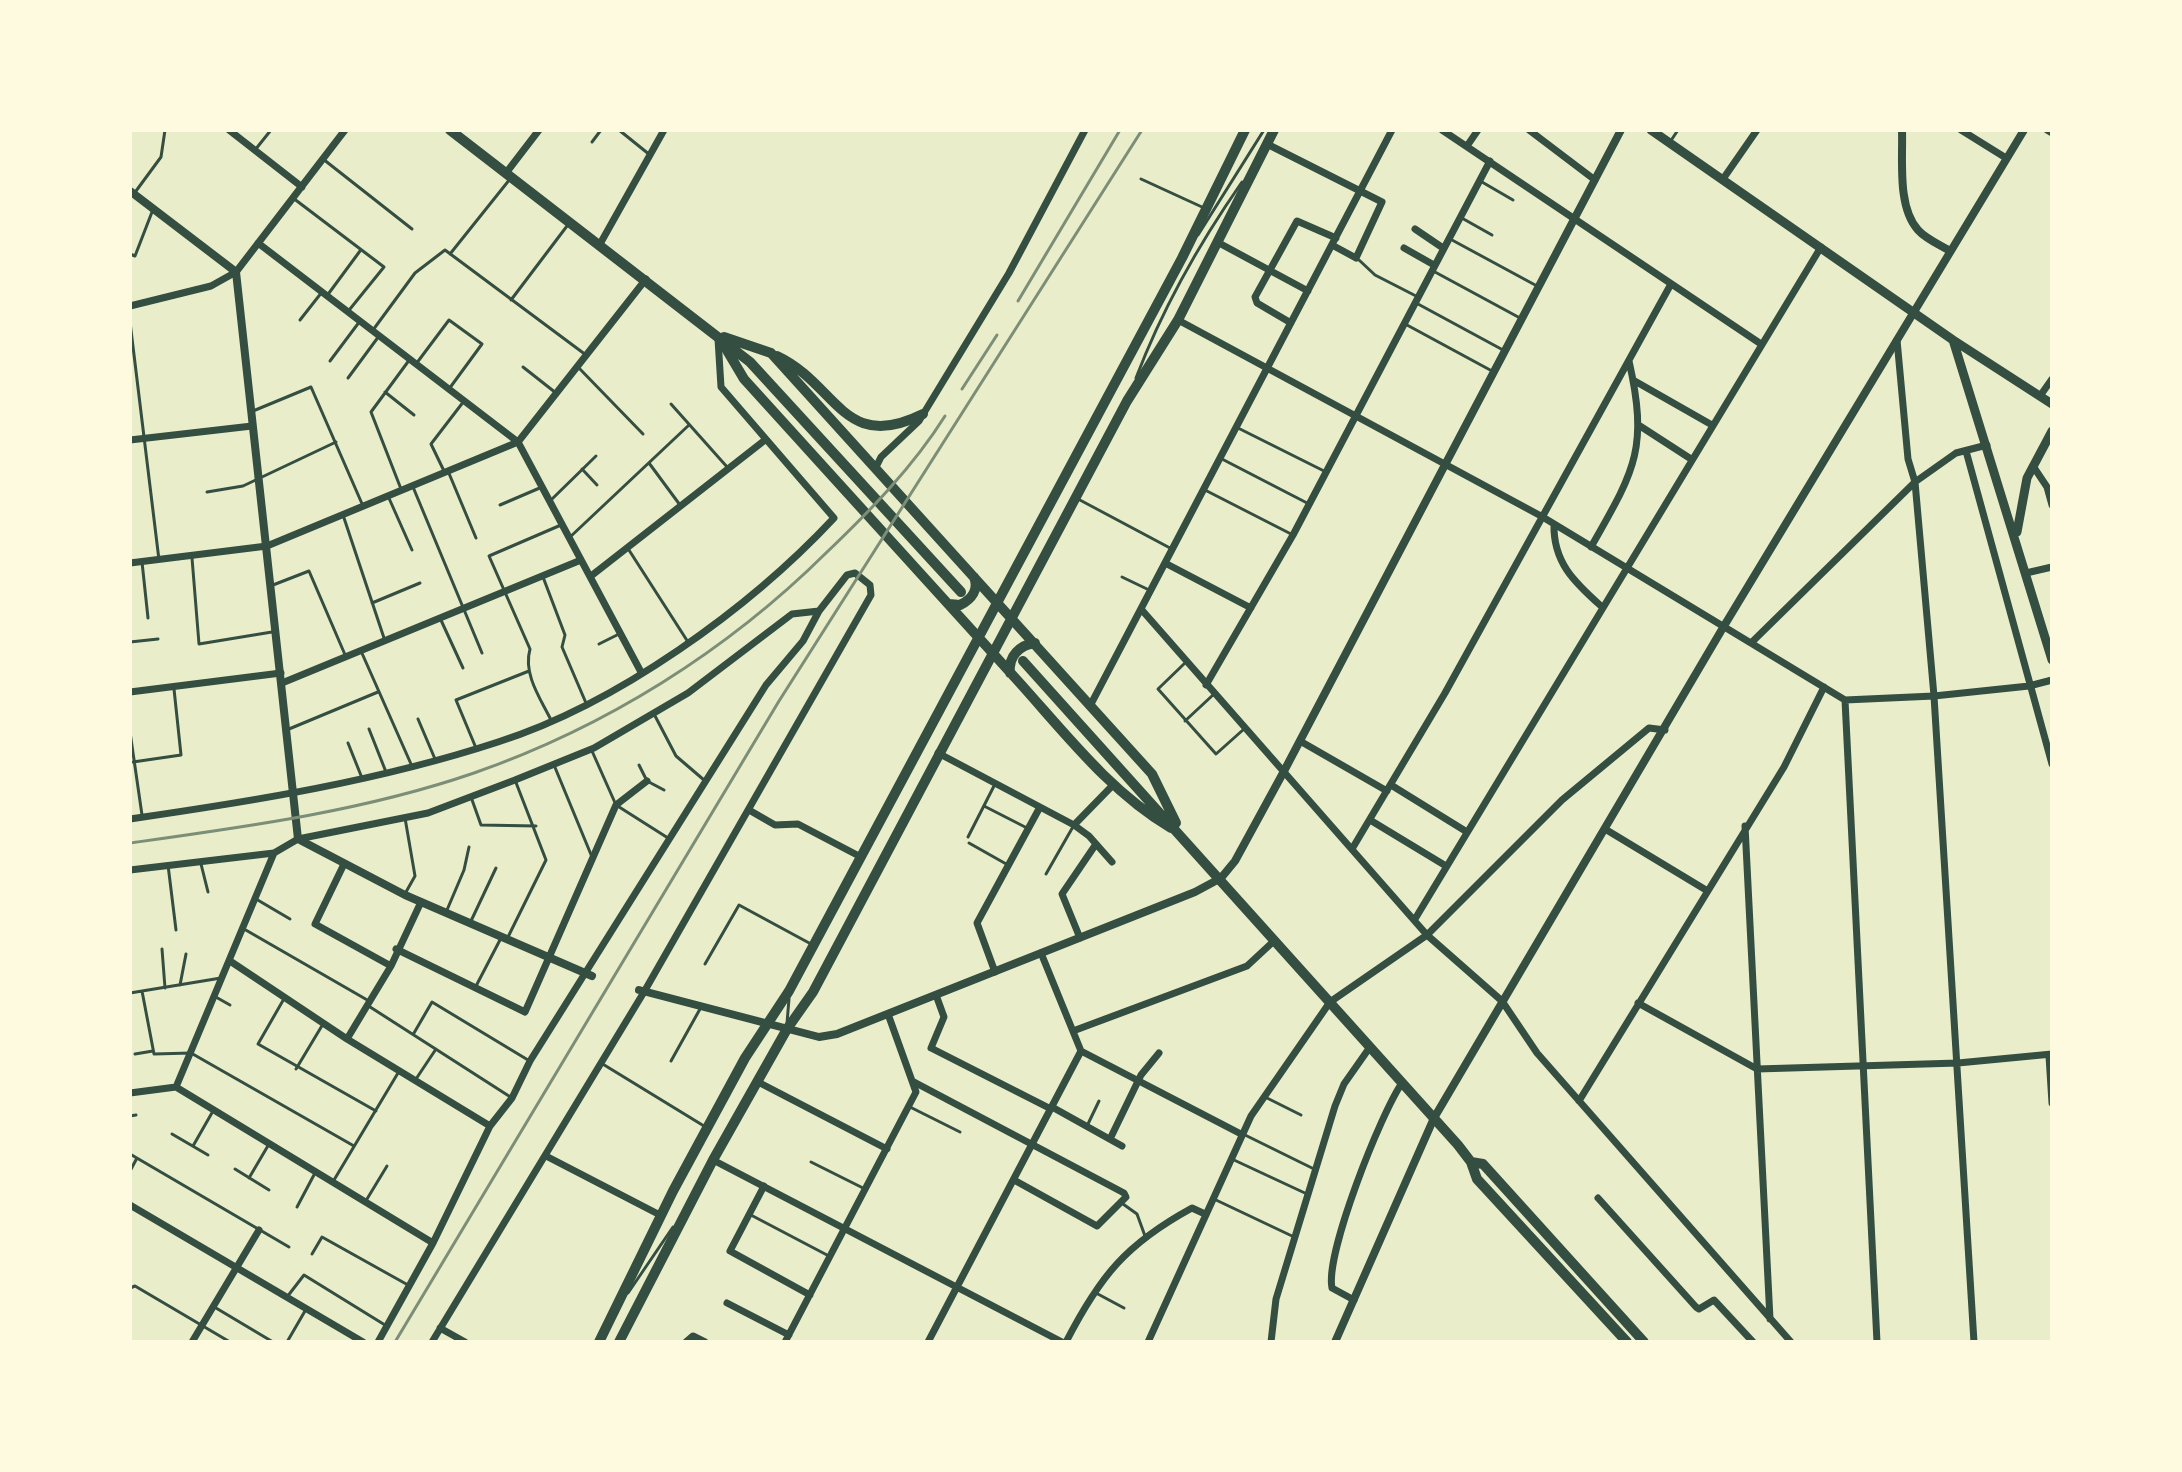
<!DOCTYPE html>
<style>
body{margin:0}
#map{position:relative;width:2182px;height:1472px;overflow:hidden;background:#e9edc9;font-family:"Crimson Pro",serif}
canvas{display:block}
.frame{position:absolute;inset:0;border:132px solid #fefae0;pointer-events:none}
</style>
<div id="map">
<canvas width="2182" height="1472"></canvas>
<div class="frame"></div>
</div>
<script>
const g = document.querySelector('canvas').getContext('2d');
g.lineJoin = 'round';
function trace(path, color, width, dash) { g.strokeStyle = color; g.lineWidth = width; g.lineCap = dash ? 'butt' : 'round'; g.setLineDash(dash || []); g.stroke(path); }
const service = new Path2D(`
 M619 130 650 155
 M1672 139 1678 130
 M592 142 601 130
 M255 150 271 130
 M323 159 412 229
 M1141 179 1202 207
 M1482 182 1513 200
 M136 191 161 157 165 130
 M293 198 384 267 350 309
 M1460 217 1492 235
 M1198 235 1264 130
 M1452 240 1537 286
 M130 254 135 256 152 212
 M450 254 510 179
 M1359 260 1375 275 1416 296
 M1435 272 1520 318
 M329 293 360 251
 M511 300 567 226
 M1418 304 1503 350
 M300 320 322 292
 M130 322 159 560
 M1407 325 1492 371
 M373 330 415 273 445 250 586 355
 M330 361 360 321
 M416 364 449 320 482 344 449 389
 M577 366 643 434
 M523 367 556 393
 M348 378 379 336
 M1136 378C1163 307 1198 245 1242 182
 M385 392 414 415
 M671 404 728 468
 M253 411 311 387 363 506
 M1236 427 1326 472
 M1220 458 1309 504
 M649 463 680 505
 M582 469 597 485
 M444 471 431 444 464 401
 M448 471 476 538
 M413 487 482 653
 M401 489 371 412 410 359
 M1203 489 1293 535
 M207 492 243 486 336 442
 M388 496 412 550
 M1078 499 1170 548
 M550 501 596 456
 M500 505 542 487
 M343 515 385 641
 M569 538 689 425
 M627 547 688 642
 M192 558 199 644 272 632
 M142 562 148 618
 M543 577 565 635 562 647 586 703
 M1122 577 1147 589
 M273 585 309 571 346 657
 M372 603 420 583
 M440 618 463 668
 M130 642 158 639
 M599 644 621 633
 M361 651 411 764
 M1186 662 1158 689 1216 754 1244 729
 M654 714 676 756 704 780
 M418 719 435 759
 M551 720C540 698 523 674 530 649L489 556 561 525
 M1185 721 1214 694
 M289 729 378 692
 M369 729 386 772
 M130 732 142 815
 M348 743 362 778
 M476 748 456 700 529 671
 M592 751 616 805 668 838
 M133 762 181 755 174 689
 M554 765 592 857
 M639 765 647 781 664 790
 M471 797 481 825 536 826
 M984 806 1027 828
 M405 818 415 876 406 892
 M968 837 995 784
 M969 843 1008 865
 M201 864 208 892
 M168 865 176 930
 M1046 874 1074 825
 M256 899 290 919
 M447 910 464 870 469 847
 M471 921 496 868
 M244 929 369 1001
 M508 937 546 860 515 780
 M162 949 165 988
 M705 964 739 905 811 944
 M180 985 186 954
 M475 988 501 938
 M142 991 154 1054 191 1053 354 1146
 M130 993 221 978
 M214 996 230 1005
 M285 997 258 1044 376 1111
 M367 1005 512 1098
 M787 1023 789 999
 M414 1033 432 1002 528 1060
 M135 1054 153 1051
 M671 1061 700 1009
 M601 1063 704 1126
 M296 1069 323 1024
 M416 1079 436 1049
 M1265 1097 1301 1115
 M910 1107 960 1132
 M130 1116 136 1115
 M1087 1126 1099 1101
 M172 1134 208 1155
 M1245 1135 1314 1169
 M193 1146 213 1111
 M130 1154 289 1247
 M1234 1160 1307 1194
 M811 1162 865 1189
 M235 1169 269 1190
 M130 1171 137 1158
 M249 1178 269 1144
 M334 1180 398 1073
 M367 1199 387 1166
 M1216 1200 1292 1236
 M1123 1204 1137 1214 1145 1236
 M297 1207 315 1173
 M749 1214 827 1255
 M312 1254 322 1237 408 1285
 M130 1288 135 1286 230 1342
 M628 1293 673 1227
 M1096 1293 1124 1308
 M287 1297 304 1275 385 1325
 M216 1308 273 1342
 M287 1342 305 1311`);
const minor = new Path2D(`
 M229 130 302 187
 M1442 130 1761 344
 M1529 130 1595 180
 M1961 130 2006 158
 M2047 130 2052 133
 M1267 144 1382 202 1356 258 1332 245
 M1467 146 1478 130
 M506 173 539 130
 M1723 179 1757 130
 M1415 229 1443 248
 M258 243 518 442 641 672
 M1219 243 1308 291
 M600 244 664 130
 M1404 248 1434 265
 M130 306 211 286 236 272 345 130
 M1178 320 1541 516 1845 700 1934 696 2029 686 2052 680
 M1291 323 1257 303 1255 297 1297 221 1336 238
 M1897 340 1908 459 1915 482 1934 696 1974 1342
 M1633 380 1712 425
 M2040 396 2052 379
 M1640 426 1691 459
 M130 440 252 426
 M1966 451 2052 764
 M2033 466 2047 487 2052 505
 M876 467 881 457 919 421 1009 273 1085 130
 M1554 524C1553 562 1574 582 1601 606
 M1591 547C1634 471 1649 450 1629 361
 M130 563 267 546 518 442 646 279
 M1165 563 1251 608
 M2026 573 2052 567
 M591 576 765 440
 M1141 609 1427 935 1502 1001 1537 1053 1791 1342
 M1751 643 1915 482 1956 453 1987 445
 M282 683 581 560
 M1206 685 1293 535 1490 161
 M130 692 281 673
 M1845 700 1877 1342
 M1091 704 1392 130
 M1300 741 1387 791
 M938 753 1074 825 1113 785
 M1391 785 1467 832
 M749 810 775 825 798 824 859 856
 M130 819C254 801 379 781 498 742 617 704 749 609 834 518L721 387 718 339
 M1370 820 1446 866
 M1074 825 1089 836 1112 862
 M1745 826 1770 1319
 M1605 829 1706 890
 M1352 849 1445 693 1671 284
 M344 864 315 924 391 966
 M130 870 274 853 298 839 428 813 515 780 594 748 688 693 792 614 819 611
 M1415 919 1821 247
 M1080 938 1062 894 1096 844
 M396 949 525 1012 616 805 647 781
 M1041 953 1081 1051 1241 1134
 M230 961 347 1039 490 1126
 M995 972 977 923 1040 807
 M936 995 944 1017 931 1048 1051 1109
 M1638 1003 1757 1069 1958 1063 2052 1054
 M1073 1031 1247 966 1275 940
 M347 1039 391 966 421 902
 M2049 1056 2052 1103
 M758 1082 887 1149
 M914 1082 1124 1193 1126 1197 1097 1226 1014 1180
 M176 1087 274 853
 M130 1093 176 1087 433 1243
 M1579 1101 1784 767 1824 687
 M1052 1107 1122 1146
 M1110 1139 1141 1075 1159 1053
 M546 1156 660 1215
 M713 1160 1062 1342
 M764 1186 730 1251 810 1295
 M1598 1198 1696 1307 1699 1309 1714 1300 1753 1342
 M130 1205 363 1342
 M1354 1300 1332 1288C1325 1254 1381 1113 1402 1083
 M727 1303 789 1335
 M440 1328 465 1342
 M192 1342 259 1230
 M378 1342 433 1243 490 1126 512 1098 530 1061 766 685 803 641 819 611 847 575 855 573 870 585 871 595 644 992 432 1342
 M686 1342 693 1336 705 1342
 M785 1342 916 1092 888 1014
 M928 1342 1081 1051
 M1066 1342C1100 1276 1126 1244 1192 1208L1205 1214
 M1148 1342 1251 1116 1330 1002 1427 935 1562 800 1649 728 1665 730
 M1271 1342 1276 1299 1335 1106 1344 1084 1370 1047`);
const tertiary = new Path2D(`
 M1902 130C1903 159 1897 207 1918 230 1926 239 1940 245 1950 251
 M130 191 236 272 298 839 405 895 592 976
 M639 990 819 1037 837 1034 1195 892 1221 878 1235 861 1283 773 1621 130
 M1335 1342 1434 1118 1724 626 2024 130`);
const secondary = new Path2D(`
 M1651 130 1953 340 2052 404
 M1953 340 2052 660
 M2017 532 2027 478 2052 431`);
const primary = new Path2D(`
 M450 130 750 362 961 592
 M724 337 771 353 1152 774 1176 823
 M722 342 744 379C836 479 926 581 1018 681 1065 733 1110 792 1171 828
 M777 356C837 384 843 454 923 414
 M949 604 960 605C972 599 979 589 974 577
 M1023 661 1458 1145 1471 1162 1477 1179 1627 1342
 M1010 673C1008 656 1020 645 1035 643
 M1471 1162 1483 1164 1644 1342
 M599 1342 673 1191 745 1058 789 991 1182 258 1245 130
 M619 1342 713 1160 787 1029 813 992 1127 401 1178 320 1274 130`);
const rail = new Path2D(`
 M1018 301 1120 130
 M962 389 997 335
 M130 843C245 827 364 811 474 773 606 727 727 651 826 553 869 512 913 467 945 416
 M395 1342 779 701 1142 130`);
trace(service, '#344e41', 3);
trace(minor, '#344e41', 7);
trace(tertiary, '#344e41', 8);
trace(secondary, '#344e41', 9);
trace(primary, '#344e41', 10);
trace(rail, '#7c8e77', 3);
</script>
